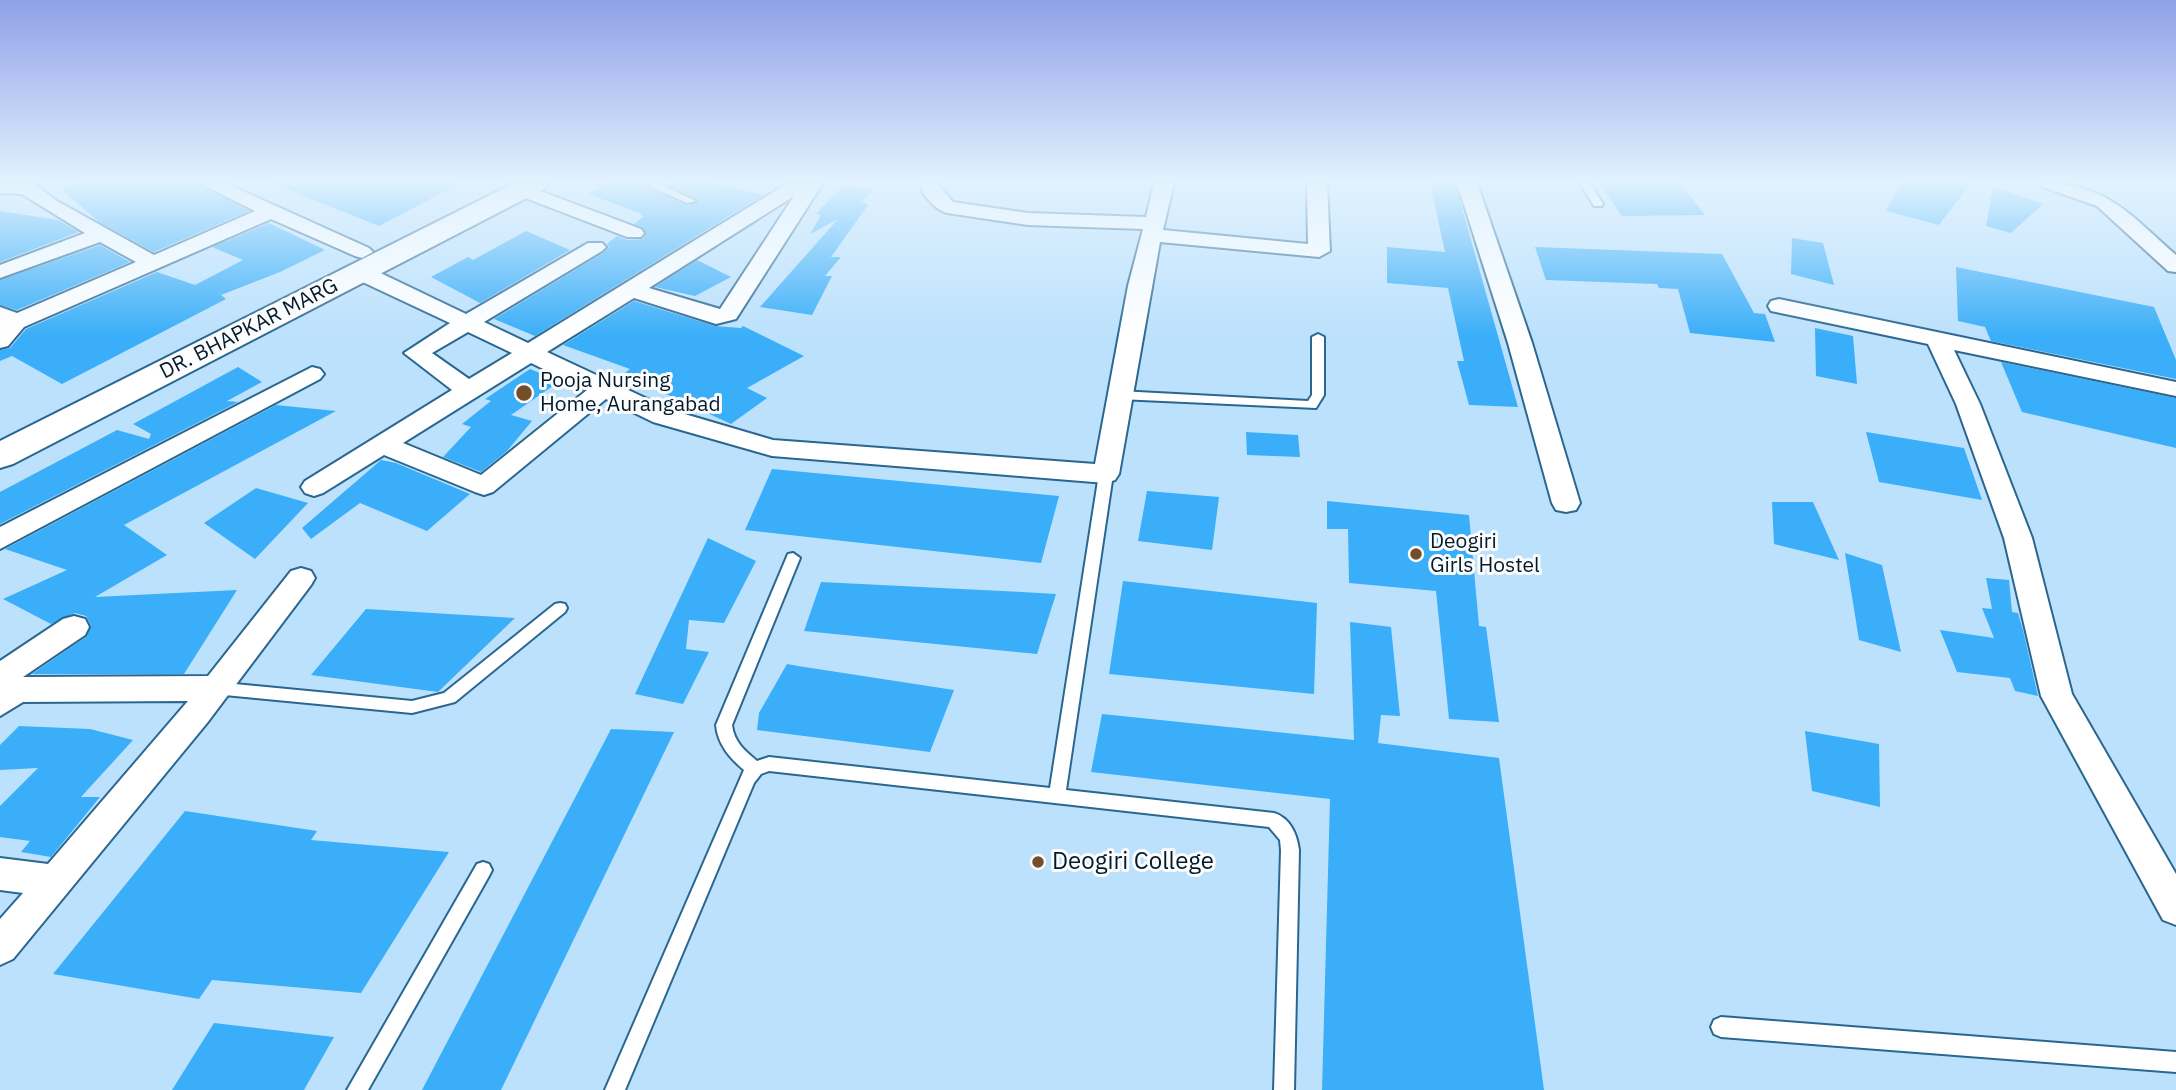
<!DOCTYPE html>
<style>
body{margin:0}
canvas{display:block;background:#bce1fd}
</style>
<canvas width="2176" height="1090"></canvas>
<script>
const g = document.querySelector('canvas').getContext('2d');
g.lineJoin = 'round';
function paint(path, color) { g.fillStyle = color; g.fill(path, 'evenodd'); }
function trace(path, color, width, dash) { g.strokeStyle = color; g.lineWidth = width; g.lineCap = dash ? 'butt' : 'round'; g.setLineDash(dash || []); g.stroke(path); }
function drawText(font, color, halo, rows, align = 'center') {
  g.font = font + ' "IBM Plex Sans",sans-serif'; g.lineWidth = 6; g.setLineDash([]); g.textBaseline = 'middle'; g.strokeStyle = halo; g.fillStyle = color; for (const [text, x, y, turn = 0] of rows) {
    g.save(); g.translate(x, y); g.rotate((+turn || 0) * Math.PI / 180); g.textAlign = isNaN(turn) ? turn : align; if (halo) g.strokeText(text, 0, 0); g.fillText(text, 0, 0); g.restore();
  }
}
const building = new Path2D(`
 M78 183H197L249 211 154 252 99 222 61 189Z
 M272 183H461L379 226Z
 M608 183H641L688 206 698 200 664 183H712L763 195 535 336 494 319 603 253 609 247 607 244 617 236 627 240 643 239 646 231 634 224 644 216 640 215 642 214 588 194Z
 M1430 183H1455L1518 407 1469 405 1457 361H1464L1448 288 1387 283V247L1445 252Z
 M1599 183H1680L1705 215 1622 216Z
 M1900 183H1971L1939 225 1886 211Z
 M842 187 874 189 862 201 868 205 831 257H841L825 276H832L812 315 760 307 838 219 810 234 821 215 816 214Z
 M1993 187 2043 204 2011 233 1986 226Z
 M0 211 58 220 79 232 0 262Z
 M269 223 325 250 280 272 221 295 226 299 62 384 12 356 0 361V350L10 348 26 329 157 272 195 285 243 260 212 247Z
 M526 231 570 250 480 303 431 277 468 257 473 260Z
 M1792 238 1823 243 1834 285 1791 274Z
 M100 245 130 262 17 310 0 305V280Z
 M1535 247 1722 254 1754 313 1765 314 1775 342 1690 333 1678 289 1659 288 1657 284 1546 280Z
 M697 260 731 277 695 296 655 287Z
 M1956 267 2154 307 2176 360V379L1991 341 1985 327 1958 321Z
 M634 301 715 326 741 328 743 326 804 356 747 388 767 398 731 424 638 381 620 377 630 369 563 345Z
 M1815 328 1853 336 1857 384 1816 376Z
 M2001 362 2176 398V448L2022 412Z
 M238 367 262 382 227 401 238 402 0 524V492L117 430 149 439 151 434 133 424Z
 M530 369 560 381 511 415 532 421 507 451 481 472 443 457 471 427 462 424 491 401 485 399Z
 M276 405 336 411 124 525 167 555 95 597 237 590 184 674H32L86 637 91 626 86 616 75 613 51 624 3 599 67 570 5 549Z
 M1246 432 1298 435 1300 457 1247 455Z
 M1866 432 1964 448 1982 500 1879 482Z
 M381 460 396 463 470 494 427 531 360 503 311 539 302 528Z
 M772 469 1059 496 1041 563 745 530Z
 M256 488 308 503 255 559 204 523Z
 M1147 491 1219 497 1212 550 1138 541Z
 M1327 501 1469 515 1479 626 1486 627 1499 722 1449 719 1436 591 1349 583 1348 529H1327Z
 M1772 502H1813L1839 560 1774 544Z
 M708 538 756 561 724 623 689 620 686 649 709 652 683 704 635 694Z
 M1845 553 1882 565 1901 652 1859 640Z
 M1986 578 2009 580 2012 612 2018 613 2023 630 2038 696 2015 691 2010 678 1957 672 1940 630 1994 638 1982 608 1992 609Z
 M1123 581 1317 603 1314 694 1109 674Z
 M821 582 1022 592 1056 594 1037 654 804 631Z
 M366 609 515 618 438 692 311 675Z
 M1350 622 1391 627 1400 716 1381 715 1378 743 1499 758 1544 1090H1322L1330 799 1091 772 1102 714 1354 740Z
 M787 664 798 666 954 690 930 752 757 730 759 713Z
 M19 726 90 729 133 740 81 797H100L51 857 21 852 30 841 0 837V806L38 768 0 770V745Z
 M611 729 674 732 501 1090H422Z
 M1805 731 1879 744 1880 807 1812 791Z
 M185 811 317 831 311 840 449 852 361 993 212 980 199 999 53 974Z
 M214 1023 334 1037 304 1090H172Z`);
const service = new Path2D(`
 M643 183H657L696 201 687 203Z
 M1580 183H1590L1603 204 1602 206H1594Z
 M1318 334 1324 337V395L1316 408 1119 399 1113 395 1119 391 1308 401 1312 395V337Z
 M1106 470 1113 474 1066 790 1274 813C1290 818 1297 834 1299 850L1294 1090H1274L1281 850 1280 840 1269 827 769 771 761 774 754 783 625 1090H605L744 770C730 758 718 745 716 725L788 554 793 553 800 558 732 725C734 742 745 751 757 761L769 757 1050 788 1099 474Z
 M560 603 565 604 567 608 565 612 455 702 412 713 214 694 208 692 206 688 208 684 214 682 412 701 444 693 555 604Z
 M483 862 489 864 492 870 489 876 368 1090H347L477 864Z
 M1721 1017 2176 1052V1072L1721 1037 1714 1034 1711 1027 1714 1020Z`);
const minor = new Path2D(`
 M0 183 34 184 57 201 154 255 255 211 199 183H225L369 248 373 252 362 258 355 256 271 219 24 327 8 346 0 348V307L17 313 136 262 100 242 0 278V265L85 233 22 194 0 193Z
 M788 183H823L736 319 716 324 634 298 547 352 671 410 773 440 1095 464 1128 286 1143 229 1028 225 947 213C936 210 919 193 921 183H941L939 186 953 202 1028 213 1146 217 1154 183H1174L1163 230 1308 244 1307 183H1327L1330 251 1319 257 1160 242 1119 474 1115 480 1106 483 772 456 653 422 606 399 493 492 484 495 475 492 384 455 323 493 314 496 305 493 301 487 305 481 452 390 404 353 450 323 352 277 349 272 352 267H368L466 314 588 243H602L606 247 602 251 484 322 528 343ZM794 196 720 309 649 288ZM468 332 512 353 469 379 432 353ZM531 363 587 390 481 475 403 443Z
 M1457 183H1477L1532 343 1580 503 1576 510 1566 512 1556 510 1552 503 1508 343Z
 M2040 183C2107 183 2129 214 2176 255V272L2168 271 2097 206 2043 187Z
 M522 184 641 229 644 233 641 237H627L515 194 512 190Z
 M1779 299 2176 382V396L1954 350 1980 404 2032 538 2072 694 2176 874V925L2163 920 2041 696 2004 538 1956 404 1928 344 1771 311 1768 306 1771 301Z
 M312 367 320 369 324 374 320 379 0 549V527Z
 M301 568 311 571 315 578 311 585 207 723 13 959 0 965V919L23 893 0 890V858L48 864 188 701 23 702 0 716V661L63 619 74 616 85 619 89 627 85 635 23 677 208 676 291 571Z`);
const secondary = new Path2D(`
 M514 183H548L544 189 13 464 0 468V441Z`);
const markers = [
 [524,393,9,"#744e2b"],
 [1416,554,7,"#744e2b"],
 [1038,862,7,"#744e2b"]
];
const streetNames = [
 ["DR. BHAPKAR MARG",249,329,-27]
];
const poiNames = [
 ["Pooja Nursing",540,381],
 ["Home, Aurangabad",540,405],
 ["Deogiri",1430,542],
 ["Girls Hostel",1430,566]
];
const nearPoinames = [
 ["Deogiri College",1052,862]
];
paint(building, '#3aaef8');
trace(service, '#2a6790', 4);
trace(minor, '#2a6790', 4);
trace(secondary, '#2a6790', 4);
paint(service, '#fff');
paint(minor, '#fff');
paint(secondary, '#fff');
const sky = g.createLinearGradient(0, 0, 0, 336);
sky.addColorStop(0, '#90a0e8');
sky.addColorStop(0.54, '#e1f2fe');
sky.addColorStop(1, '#e1f2fe00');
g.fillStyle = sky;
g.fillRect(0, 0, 2176, 336);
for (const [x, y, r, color] of markers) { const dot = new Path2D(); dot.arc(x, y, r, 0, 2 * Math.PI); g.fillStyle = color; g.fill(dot); trace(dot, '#fcfcfc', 2.5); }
drawText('21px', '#021b2c', '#fcfcfc', streetNames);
drawText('21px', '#021b2c', '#fcfcfc', poiNames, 'left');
drawText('24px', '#021b2c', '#fcfcfc', nearPoinames, 'left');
</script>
